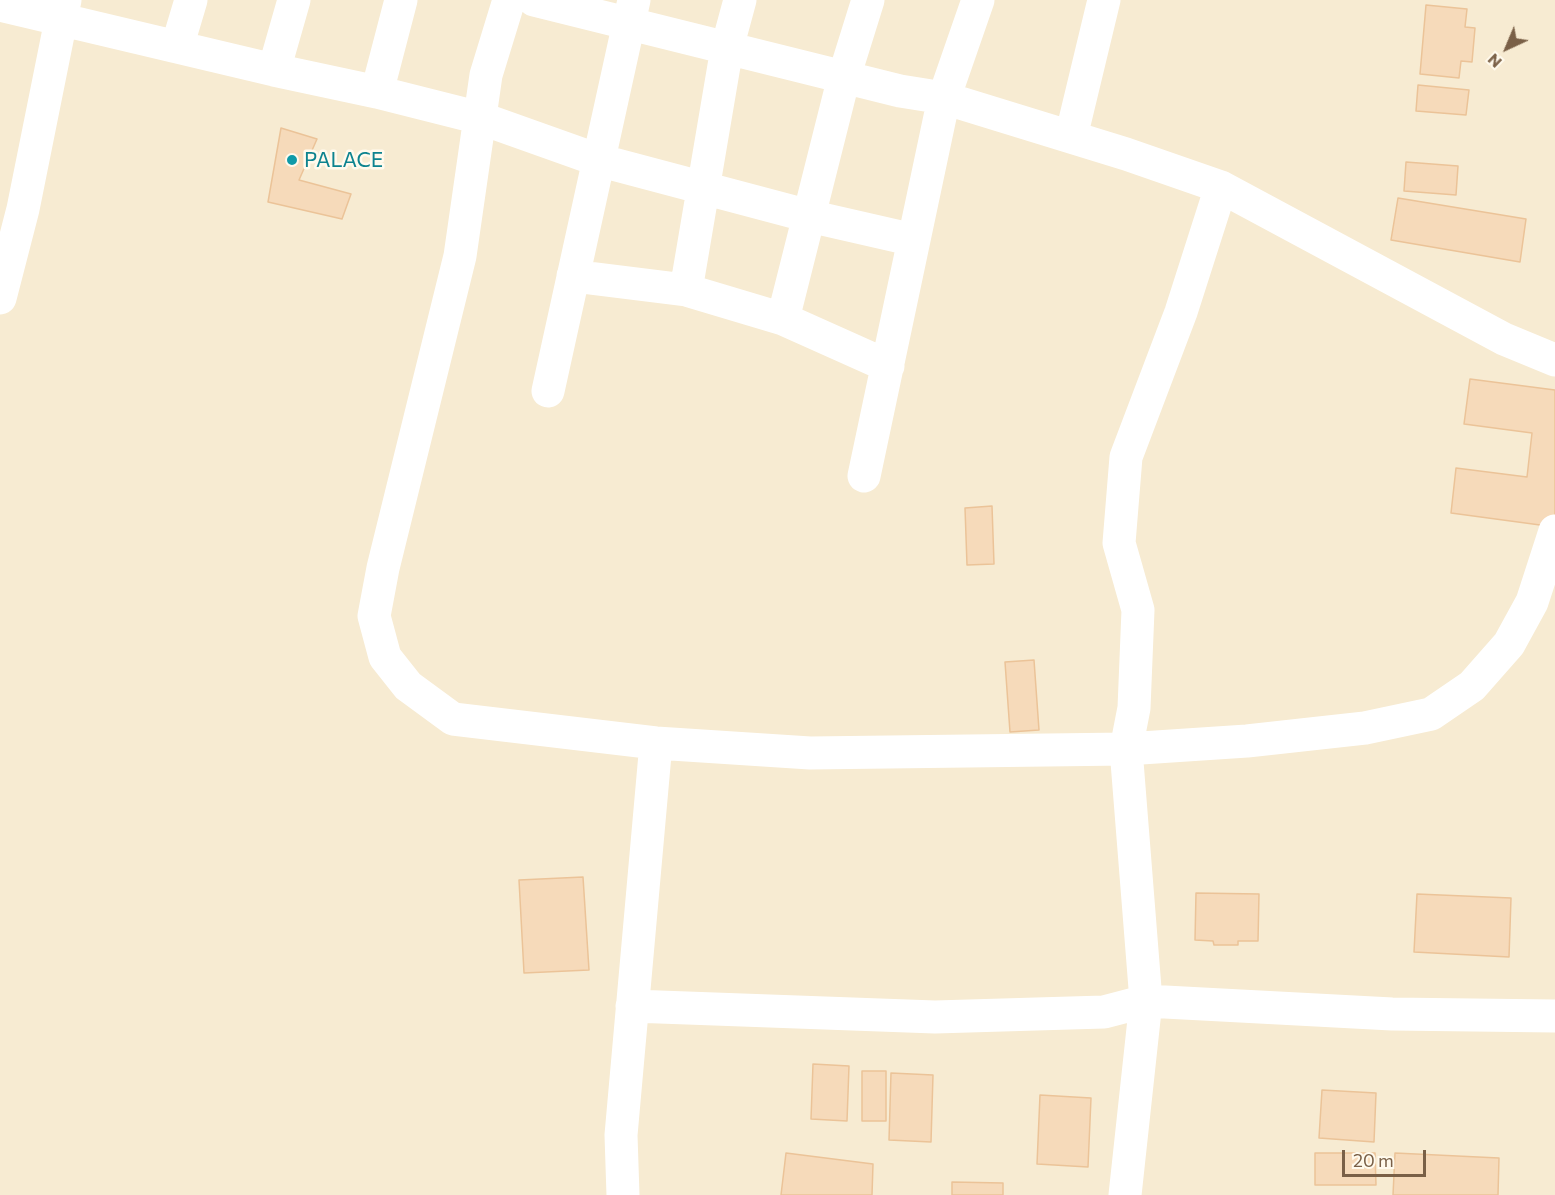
<!DOCTYPE html>
<style>
body{margin:0}
#map{position:relative;width:1555px;height:1195px;overflow:hidden;background:#fef8e5;font-family:Commissioner,sans-serif}
canvas{display:block}
.north{position:absolute;left:1477px;top:18px;width:60px;height:60px;-webkit-text-stroke:4px #fffaed;paint-order:stroke;rotate:224deg;font-size:16px;font-weight:700;line-height:24px;text-align:center;color:#7a6047}
.north::after{content:'';display:block;margin:auto;width:21px;height:27px;background:#7a6047;clip-path:polygon(50% 0,100% 100%,50% 72%,0 100%)}
.scale{position:absolute;left:1342px;top:1150px;width:84px;height:27px;box-sizing:border-box;border:3px solid #7a6047;border-top:0;padding-left:8px;font-size:18px;line-height:21px;white-space:nowrap;color:#7a6047;-webkit-text-stroke:4px #fffaed;paint-order:stroke}
</style>
<div id="map">
<canvas width="1555" height="1195"></canvas>
<div class="north">N</div>
<div class="scale">20 m</div>
</div>
<script>
const g = document.querySelector('canvas').getContext('2d');
g.lineJoin = 'round';
function paint(path, color) { g.fillStyle = color; g.fill(path, 'evenodd'); }
function trace(path, color, width, dash) { g.strokeStyle = color; g.lineWidth = width; g.lineCap = dash ? 'butt' : 'round'; g.setLineDash(dash || []); g.stroke(path); }
function drawText(font, color, halo, rows, align = 'center') {
  g.font = font + ' Commissioner,sans-serif'; g.lineWidth = 5; g.setLineDash([]); g.textBaseline = 'middle'; g.strokeStyle = halo; g.fillStyle = color; for (const [text, x, y, turn = 0] of rows) {
    g.save(); g.translate(x, y); g.rotate((+turn || 0) * Math.PI / 180); g.textAlign = isNaN(turn) ? turn : align; if (halo) g.strokeText(text, 0, 0); g.fillText(text, 0, 0); g.restore();
  }
}
const residential = new Path2D(`
 M0 0H1555V1195H0Z`);
const building = new Path2D(`
 M1426 5 1467 9 1465 27 1475 28 1472 62 1461 61 1459 78 1420 74Z
 M1418 85 1469 90 1466 115 1416 111Z
 M281 128 317 139 299 180 351 194 342 219 268 202Z
 M1406 162 1458 166 1456 195 1404 191Z
 M1398 198 1526 219 1520 262 1391 240Z
 M1470 379 1555 390V527L1451 513 1456 468 1527 477 1532 433 1464 424Z
 M992 506 994 564 967 565 965 508Z
 M1034 660 1039 730 1010 732 1005 662Z
 M583 877 589 970 524 973 519 880Z
 M1196 893 1259 894 1258 941H1238V945H1214L1213 941 1195 940Z
 M1417 894 1511 898 1509 957 1414 952Z
 M813 1064 849 1066 847 1121 811 1119Z
 M862 1071H886V1121H862Z
 M891 1073 933 1075 931 1142 889 1140Z
 M1322 1090 1376 1093 1374 1142 1319 1138Z
 M1040 1095 1091 1098 1088 1167 1037 1164Z
 M786 1153 873 1164 872 1195H781Z
 M1315 1153H1375L1376 1185H1315Z
 M1395 1153 1499 1158 1498 1195H1393Z
 M952 1182 1003 1183V1195H952Z`);
const minor = new Path2D(`
 M401 0 377 92 480 118 598 160 809 216 914 240
 M509 0 486 75 460 256 383 568 374 616 385 657 408 686 453 719 656 743 810 753 1126 749 1247 741 1365 728 1431 714 1472 686 1509 644 1532 602 1555 531
 M534 0 900 91 944 98 978 0
 M0 5 274 70 294 0
 M177 47 191 0
 M274 70 377 92
 M1071 137 1104 0
 M573 276 686 290 783 319 888 366
 M686 290 727 48 740 0
 M0 298 23 209 65 0
 M783 319 844 77 868 0
 M548 391 634 0
 M864 476 944 98 1126 154 1221 187 1504 339 1555 360
 M632 1006 935 1017 1104 1012 1146 1001 1392 1014 1555 1016
 M623 1195 621 1135 656 743
 M1125 1195 1146 1001 1126 749 1134 708 1138 610 1119 543 1126 457 1181 312 1221 187`);
const markers = [
 [292,160,6,"#0f9aa8"]
];
const cultureNames = [
 ["PALACE",304,160]
];
paint(residential, '#f7ebd2');
paint(building, '#f6daba');
trace(building, '#ebc398', 1.5);
trace(minor, '#fff', 33);
for (const [x, y, r, color] of markers) { const dot = new Path2D(); dot.arc(x, y, r, 0, 2 * Math.PI); g.fillStyle = color; g.fill(dot); trace(dot, '#fffaed', 2); }
drawText('21px', '#0d838f', '#fffaed', cultureNames, 'left');
</script>
